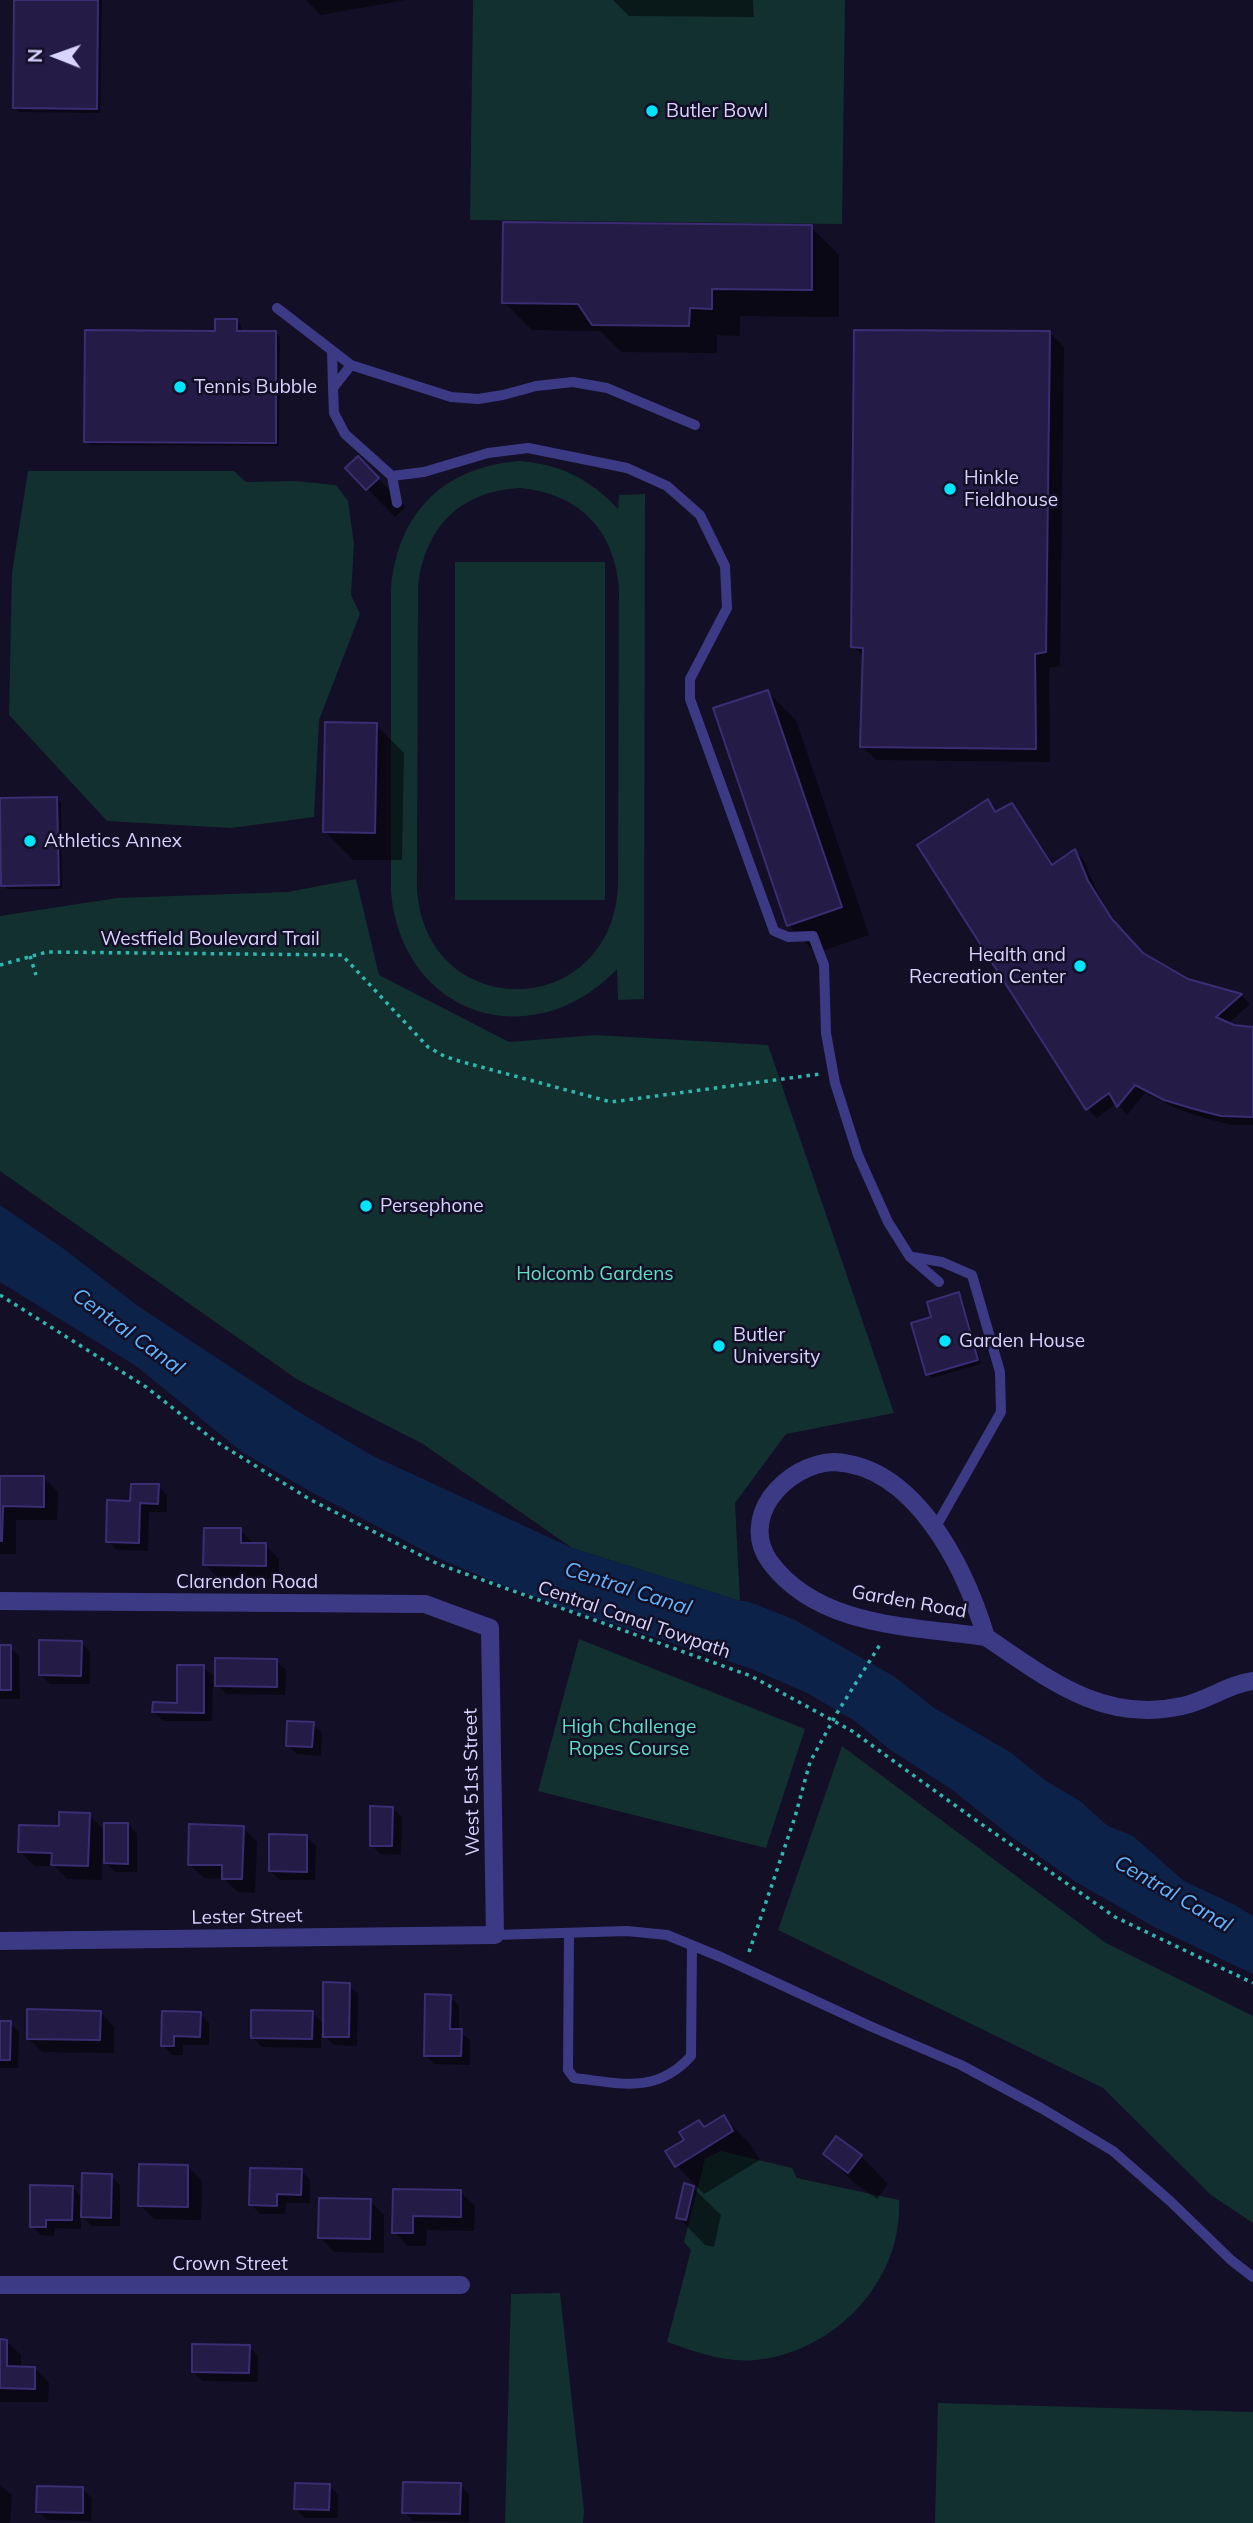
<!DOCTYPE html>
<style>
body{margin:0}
#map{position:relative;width:1253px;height:2523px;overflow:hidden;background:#130f26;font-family:Mulish,sans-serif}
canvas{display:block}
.north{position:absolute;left:21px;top:21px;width:70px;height:70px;-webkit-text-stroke:5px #130f26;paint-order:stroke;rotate:271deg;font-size:19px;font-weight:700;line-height:28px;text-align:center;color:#d9d4ff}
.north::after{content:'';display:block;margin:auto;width:24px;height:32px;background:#d9d4ff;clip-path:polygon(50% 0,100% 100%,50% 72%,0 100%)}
</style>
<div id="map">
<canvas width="1253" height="2523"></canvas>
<div class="north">N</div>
</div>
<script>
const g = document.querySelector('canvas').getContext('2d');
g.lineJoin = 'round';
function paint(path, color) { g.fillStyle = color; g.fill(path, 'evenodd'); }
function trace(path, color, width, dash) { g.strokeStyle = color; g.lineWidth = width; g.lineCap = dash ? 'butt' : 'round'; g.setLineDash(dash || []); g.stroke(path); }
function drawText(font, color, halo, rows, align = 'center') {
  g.font = font + ' Mulish,sans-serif'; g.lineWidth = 5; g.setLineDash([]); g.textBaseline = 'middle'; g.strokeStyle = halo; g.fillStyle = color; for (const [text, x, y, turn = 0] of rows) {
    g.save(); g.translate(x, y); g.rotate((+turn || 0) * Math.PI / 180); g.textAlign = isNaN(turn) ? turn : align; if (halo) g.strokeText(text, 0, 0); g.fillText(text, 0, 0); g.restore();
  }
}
const green = new Path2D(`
 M473 0H845L842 224 470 220Z
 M519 461C560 464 590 479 618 509L619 495 645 494 644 999 618 1000 617 969C532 1058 402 1016 391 892V588C398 512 444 467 519 461ZM520 488C579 494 613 528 619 587L618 887C610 1023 424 1023 417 888L418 586C425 527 460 491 520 488Z
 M28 471H234L246 482 294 481 336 485 348 501 354 544 351 595 360 614 319 720 314 817 231 828 107 821 9 715 12 573Z
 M455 562H605V900H455Z
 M356 879 379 975 509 1042 595 1035 768 1045 894 1413 786 1434 735 1503 740 1601 572 1548 423 1444 298 1380 0 1171V916L117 898 288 892Z
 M579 1639 805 1729 766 1848 538 1791Z
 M842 1746 1106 1943 1253 2016V2223L1211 2195 1103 2088 778 1930Z
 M721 2151 792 2168 797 2178 899 2200C903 2281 835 2352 756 2360 725 2363 696 2352 667 2342L691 2250 684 2242 705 2159Z
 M560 2293 584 2511 583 2523H505L511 2294Z
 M938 2403 1253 2412V2523H935Z`);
const water = new Path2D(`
 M0 1205 64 1249 138 1306 299 1412 371 1455 572 1548 740 1601H747L795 1620 895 1677 934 1708 1010 1752 1046 1781 1080 1801 1108 1826 1133 1836 1184 1881 1235 1905 1253 1916V1974L1156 1928 1076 1882 1013 1838 951 1789 889 1749 855 1721 807 1693 752 1669 571 1610 497 1583 440 1559 313 1493 242 1452 136 1366 0 1282Z`);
const shadow = new Path2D(`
 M15 0H102L100 113 19 112 14 108Z
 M306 0H405L321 15Z
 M613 0H753L754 17 629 16Z
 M811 227 839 255V317L740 316V336L717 335V353L621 352 600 331 532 330 504 302Z
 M237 321 241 325V332L276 333 280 337 279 446 90 445 86 441 217 333Z
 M1050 333 1064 347 1060 666 1049 668 1050 762 876 760 862 746 864 657 853 646Z
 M358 458 406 507 395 517 347 468Z
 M768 692 796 720 869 935 816 953 788 925Z
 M376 725 404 753 402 860H353L325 832Z
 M57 798 61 803 62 889H7L3 885Z
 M988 802 998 813 1012 806 1021 815 1054 865 1075 851 1084 860 1097 892 1121 930 1144 956 1188 981 1242 996 1250 1004 1228 1024 1253 1028V1125H1232L1204 1118 1175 1108 1145 1093 1127 1115 1117 1103 1097 1118 1088 1109Z
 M958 1294 962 1298 981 1364 932 1378 928 1374 933 1318Z
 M0 1477 44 1478 58 1492 57 1520H16V1554H0Z
 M158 1486 167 1495V1512H149L148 1551 117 1550 108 1541 132 1503Z
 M240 1530 255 1545H265L279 1559V1579H219L205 1564Z
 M81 1642 90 1652V1684H50L40 1674Z
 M0 1647H10L19 1656 20 1699H0Z
 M276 1661 286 1670 285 1695 226 1694 217 1685Z
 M204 1667 213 1676 212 1721H163L154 1712 178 1704Z
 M313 1724 322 1733 321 1756 297 1754 287 1745Z
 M392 1808 402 1817 401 1855 381 1854 371 1845Z
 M89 1815 106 1832 128 1824 137 1834V1872H115L102 1859V1880L67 1879 55 1866H34L20 1851 61 1828Z
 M243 1828 257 1842 255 1893 238 1892 224 1879 204 1878 189 1864Z
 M307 1837 316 1846 315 1880H280L270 1871Z
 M349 1985 358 1994 357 2046 334 2045 321 2033V2048L262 2047 253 2038 312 2013 325 2025Z
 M450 1997 459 2006V2031L470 2040V2065L435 2064 425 2055Z
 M100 2012 114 2027V2053L42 2052 28 2038Z
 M163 2013 200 2014 209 2023V2045H183V2055H172L163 2045Z
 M0 2023H10L19 2032 18 2068H0Z
 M723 2117 751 2145 760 2160 704 2194 677 2166 686 2140 699 2122 705 2128Z
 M825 2154 861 2156 888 2184 877 2199 853 2182Z
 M188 2166 202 2181 201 2220 154 2219 140 2205Z
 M301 2171 310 2180V2203H286L285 2214H260L251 2204Z
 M111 2176 120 2185V2226H92L81 2215V2229L55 2228 54 2236 41 2235 32 2226 72 2187 83 2198Z
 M693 2188 721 2215 714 2247 705 2245 678 2217Z
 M395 2191 460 2192 475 2206 474 2231 427 2230 426 2246H408L394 2232Z
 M370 2201 384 2215V2253L334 2252 320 2237Z
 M0 2341H6L21 2355V2368H35L49 2383 48 2402H0Z
 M249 2347 258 2356V2382L203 2381 193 2372Z
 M0 2485 12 2495 10 2523H0Z
 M329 2485 338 2495V2518H305L296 2509Z
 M460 2485 469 2494V2522L413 2521 404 2512Z
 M82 2489 92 2498 91 2521 47 2520 38 2511Z`);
const building = new Path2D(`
 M14 0H98L97 109 13 108Z
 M503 222 812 225V290L712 289V309L690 308 689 326 592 325 578 304 502 303Z
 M215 319H237V331H276V443L84 442 85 330 215 331Z
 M854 330 1050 331 1046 652 1035 654 1036 749 860 747 863 648 851 647Z
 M358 456 379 478 366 490 345 468Z
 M768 690 842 907 787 926 713 708Z
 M325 722 377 723 375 833 323 832Z
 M57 797 59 885 1 886 0 798Z
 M988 799 995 812 1012 803 1052 865 1075 849 1088 881 1112 919 1143 953 1188 979 1242 994 1216 1017 1234 1025 1253 1027V1117L1221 1116 1194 1109 1164 1100 1135 1085 1117 1107 1109 1093 1086 1110 917 845Z
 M959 1292 978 1360 926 1375 911 1323 931 1317 927 1302Z
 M0 1476H44V1507L3 1506 2 1541H0Z
 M131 1484H159L158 1504 140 1503 139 1543 106 1542 107 1500 130 1501Z
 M204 1528H241V1543H266V1566L203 1565Z
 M39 1640 82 1641 81 1676 39 1675Z
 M0 1645H11V1690H0Z
 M215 1658 277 1659V1687L215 1686Z
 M177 1665H204V1713L152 1712 153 1702 177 1703Z
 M287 1721 314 1722 312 1747 286 1746Z
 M370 1806 393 1807 392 1846H370Z
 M59 1812 90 1813 88 1866 51 1865 52 1853 18 1852 19 1825 59 1826Z
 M104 1823H128V1864L104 1863Z
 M189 1824 244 1826 242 1879H222V1865H188Z
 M269 1834 307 1835V1872L269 1871Z
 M323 1982 350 1983 349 2037H323Z
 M425 1994 451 1995 450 2029H462L461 2056H424Z
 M27 2009 101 2011 100 2040 27 2039Z
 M251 2010 313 2011 312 2039 251 2038Z
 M162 2011 201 2012 200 2037 174 2036V2046H161Z
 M0 2021H11L10 2060H0Z
 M724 2115 733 2131 675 2167 665 2151 684 2140 679 2132 699 2120 704 2127Z
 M836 2136 862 2155 848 2173 823 2154Z
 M139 2164 188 2165V2207L138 2206Z
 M250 2168 302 2169 301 2195 277 2194V2206L249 2205Z
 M82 2173 112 2174 111 2218 81 2217Z
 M684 2183 694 2186 686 2220 676 2218Z
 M30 2185 73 2186 72 2220H46V2227H30Z
 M393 2189 461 2190V2217L413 2216V2233H392Z
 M319 2198 371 2199 370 2239 318 2238Z
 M0 2339 7 2340V2366L35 2367V2389L0 2388Z
 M192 2344 250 2345 249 2373 192 2372Z
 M403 2482 461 2483 460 2514 402 2513Z
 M295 2483 330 2484 329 2510 294 2509Z
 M37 2486 83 2487V2513L36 2512Z`);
const path = new Path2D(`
 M30 956 36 975
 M0 965 47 952 342 955 428 1047 444 1056 459 1061 611 1102 820 1074
 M0 1295 146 1387 215 1441 311 1500 438 1564 751 1676 852 1731 967 1814 1115 1917 1253 1983
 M749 1952 795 1817 810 1762 837 1713 881 1643`);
const service = new Path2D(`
 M277 308 351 365 451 397 478 399 503 395 536 386 573 382 607 388 695 425
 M332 351 333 388 351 365
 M333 388 334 413 345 434 392 476 397 503
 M392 476 424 472 488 453 528 448 627 468 667 486 700 515 725 566 727 608 690 679V699L774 931 788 937 813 936 824 965 826 1033 835 1083 858 1155 888 1222 910 1257 939 1282
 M913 1257 942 1262 972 1275 1000 1372 1001 1412 934 1530
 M569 1933 568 2070 574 2078C620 2083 656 2095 691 2056L692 1945
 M495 1935 627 1931 667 1935 723 1958 872 2027 961 2065 1041 2108 1113 2151 1170 2201 1231 2260 1253 2277`);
const minor = new Path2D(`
 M834 1462C916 1466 965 1568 986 1637 912 1626 819 1628 770 1562 755 1542 757 1517 771 1497 786 1477 809 1463 834 1462Z
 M0 1601 425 1604 490 1628 495 1935 0 1941
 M986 1637C1047 1678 1103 1724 1182 1706 1207 1701 1228 1684 1253 1681
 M0 2285H461`);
const markers = [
 [652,111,7,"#00e5ff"],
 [180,387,7,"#00e5ff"],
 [950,489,7,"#00e5ff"],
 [30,841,7,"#00e5ff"],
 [1080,966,7,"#00e5ff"],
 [366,1206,7,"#00e5ff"],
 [945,1341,7,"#00e5ff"],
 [719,1346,7,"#00e5ff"]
];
const poiNames = [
 ["Butler Bowl",666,111],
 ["Tennis Bubble",194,387],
 ["Hinkle",964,478],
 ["Fieldhouse",964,500],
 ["Athletics Annex",44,841],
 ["Health and",1066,955,"right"],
 ["Recreation Center",1066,977,"right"],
 ["Persephone",380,1206],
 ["Butler",733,1335],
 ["University",733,1357],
 ["Garden House",959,1341]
];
const streetNames = [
 ["Westfield Boulevard Trail",210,939],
 ["Clarendon Road",247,1582],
 ["Garden Road",909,1602,10],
 ["Central Canal Towpath",634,1620,19],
 ["West 51st Street",472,1782,-91],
 ["Lester Street",247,1917,-1],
 ["Crown Street",230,2264]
];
const parkNames = [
 ["Holcomb Gardens",595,1274],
 ["High Challenge",629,1727],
 ["Ropes Course",629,1749]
];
const waterNames = [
 ["Central Canal",128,1332,36],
 ["Central Canal",628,1589,18],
 ["Central Canal",1173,1894,30]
];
paint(green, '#12302f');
paint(water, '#0c2248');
paint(shadow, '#0007');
paint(building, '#241b47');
trace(building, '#3b2d73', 2);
trace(path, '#2fb8b0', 3.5, [3.5, 5]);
trace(service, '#3d3a85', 10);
trace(minor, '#3d3a85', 18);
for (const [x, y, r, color] of markers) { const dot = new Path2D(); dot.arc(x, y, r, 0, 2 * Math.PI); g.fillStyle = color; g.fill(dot); trace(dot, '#130f26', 2.5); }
drawText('19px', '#d9d4ff', '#130f26', poiNames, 'left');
drawText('19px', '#d9d4ff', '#130f26', streetNames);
drawText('19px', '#5fe0c0', '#130f26', parkNames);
drawText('italic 21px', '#62b6ff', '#130f26', waterNames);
</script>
